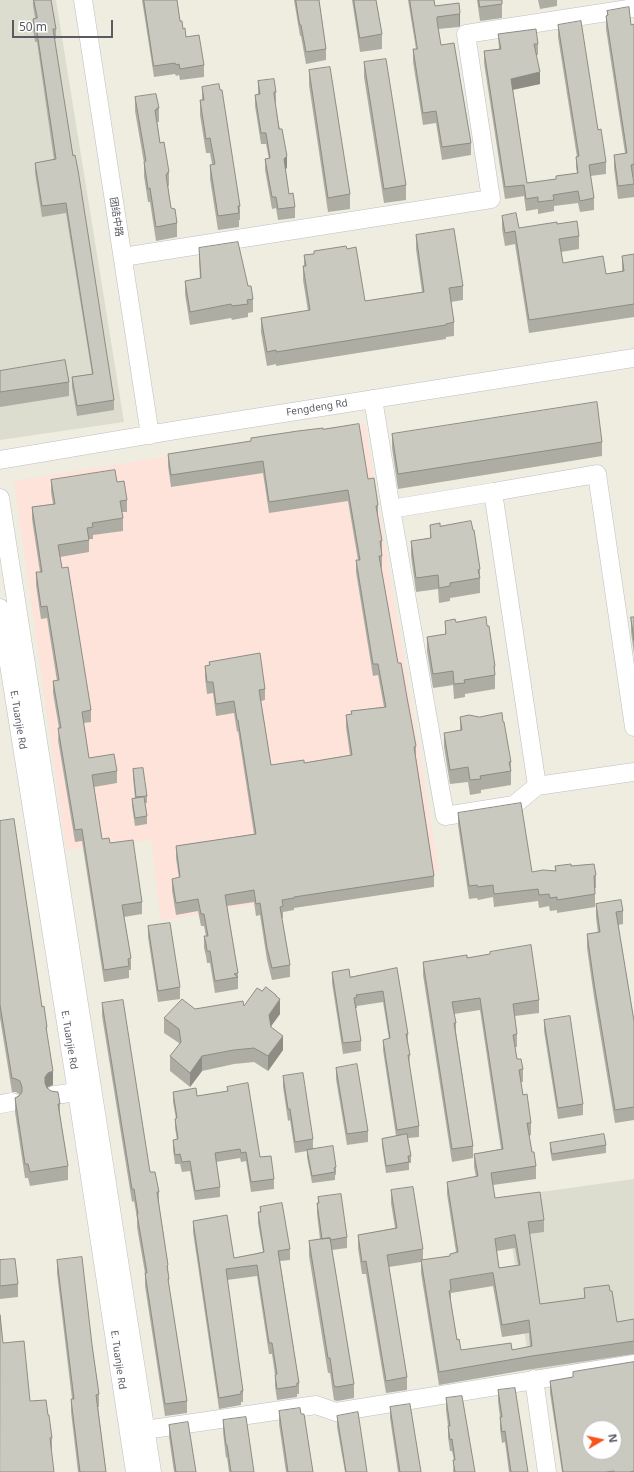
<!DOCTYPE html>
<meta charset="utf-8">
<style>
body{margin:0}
#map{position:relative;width:634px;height:1472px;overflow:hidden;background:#eeede0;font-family:"Noto Sans",sans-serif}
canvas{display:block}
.north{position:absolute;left:582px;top:1420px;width:40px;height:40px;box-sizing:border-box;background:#fff;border:1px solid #bdbdc1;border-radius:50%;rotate:81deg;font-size:11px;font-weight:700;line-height:16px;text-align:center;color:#595b63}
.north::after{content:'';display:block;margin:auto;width:14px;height:18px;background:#f8531b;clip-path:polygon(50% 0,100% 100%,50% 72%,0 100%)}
.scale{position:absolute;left:12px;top:20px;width:101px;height:18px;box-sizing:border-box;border:2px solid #595b63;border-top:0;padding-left:5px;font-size:12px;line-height:14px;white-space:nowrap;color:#595b63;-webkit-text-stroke:3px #fff;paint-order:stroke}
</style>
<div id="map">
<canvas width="634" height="1472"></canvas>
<div class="north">N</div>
<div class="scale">50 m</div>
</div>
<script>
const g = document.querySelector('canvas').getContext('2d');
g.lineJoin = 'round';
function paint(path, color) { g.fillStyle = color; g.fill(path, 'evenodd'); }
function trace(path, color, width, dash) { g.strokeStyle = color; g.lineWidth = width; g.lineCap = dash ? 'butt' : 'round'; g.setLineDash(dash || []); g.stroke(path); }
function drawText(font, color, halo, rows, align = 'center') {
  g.font = font + ' "Noto Sans","Noto Sans SC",sans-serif'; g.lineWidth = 3.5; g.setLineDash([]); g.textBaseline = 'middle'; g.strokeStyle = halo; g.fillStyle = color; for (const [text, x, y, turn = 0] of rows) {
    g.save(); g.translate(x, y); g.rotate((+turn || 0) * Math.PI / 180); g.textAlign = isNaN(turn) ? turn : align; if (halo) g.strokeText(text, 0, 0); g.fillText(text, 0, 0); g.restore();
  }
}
const education = new Path2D(`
 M0 0H56L124 422 0 440Z
 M634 1179V1361L531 1378 505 1197Z`);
const medical = new Path2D(`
 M365 424 439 871 161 921 151 840 66 850 14 481Z`);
const minor = new Path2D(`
 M83 0 150 435
 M123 257 491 199 466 34 634 8
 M373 399 391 509 445 816 514 805 537 786 634 772
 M0 460 177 430 634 358
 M0 498 152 1472
 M391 509 493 492
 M0 608 77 1092 135 1472
 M537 786 493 492 597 474 634 727
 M55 1095 77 1092
 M0 1104 12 1102
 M534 1379 547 1472
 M145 1430 316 1405 336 1412 634 1364`);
const wall = new Path2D(`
 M33 0H51L56 29V39H54L73 156 114 400V410L77 416 72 387V377L92 374 66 213 42 217 35 173V163L54 160 37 42H35L33 29V19L35 18 33 6Z
 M142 0H177L180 21 186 37 204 65V77L180 80 179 75 176 76 175 74 154 77Z
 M294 0H319L326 49V60L306 64 301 36H300Z
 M352 0H376L382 34V49L360 52Z
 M408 0H434L435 6 459 3 460 25 459 27 438 29 441 45 471 143V155L442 160 436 123 423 125 413 62V49H416Z
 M477 0H502V18L480 21Z
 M538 0H557V6L540 9Z
 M607 11 634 27V178H633L634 184V197L618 199 614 168V155L625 153 606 29V16H607Z
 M558 25 598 130 606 162V174L590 176 594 198V210L580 212 578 203 554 206V211L538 214V209L526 211 524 196 505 199 484 63V51L499 49 498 34 538 44V55H536L540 84 513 90 527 183 556 179V176L577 173 576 168V157H577L558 37Z
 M364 62 406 185V200L384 203 364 77Z
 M309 70 350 194V209L328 212 309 85Z
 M258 81 276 92V103H275L287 168 285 169 289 194 295 207V218L278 220 276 208 272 209 265 170V159H269L266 144H261L255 106V95L258 94Z
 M202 87 240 206V220H239V227L218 230 210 179V165L212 164 210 153H206L200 115V100H202Z
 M135 97 159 108V122H157L160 143 169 172V186H168L171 208 177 223V237L156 241 150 202H148L144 176V163L135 111Z
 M502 216 519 228 557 224 579 236V249L561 252 563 263 606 274 622 271V256L634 254V317L529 333 515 244 505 246 502 229Z
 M416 235 463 286V300L451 302 454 322V336L446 337V339L276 366V364L267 366 261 332V318L308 311 303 280V266H304V255L314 254V251L347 249 365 301 422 292 416 249Z
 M199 248 248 286 253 299V312L248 313V317L232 320 231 318 190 325 185 294V281L200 279 199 262Z
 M0 371 69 382V396L0 407Z
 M323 429 368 479 378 505V517L382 541V567L381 568 398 663 416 746V758L434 876V887L294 908V910L283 912V918H282L290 965V977L272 980 267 960 260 915 256 916 254 902 227 906 238 973V989L215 993 210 963H207L206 956 204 948V936H206L204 926H201L198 911 176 915 172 890V879L179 878 176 858V846L254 834 238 731 237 732 234 713 216 716 213 693 207 694 205 678V666L209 665V662L265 689V700L261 701 271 765 304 763 350 755 346 727V715L351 714V711L384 707 378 675 373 676 356 572V560H358L348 501 269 513 263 473 171 487 168 466V454L251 441V438Z
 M392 434 602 442V456L398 489 392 448Z
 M51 480 117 482 127 500V512H122L123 518V531L93 535V539H89V552L60 557 91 710V722L83 723 89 758 117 771V783L94 787 102 839 110 843 142 902V914L124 917 131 958V970H129V978L104 982 82 841 75 842 58 740 59 728 53 693V681H57L47 618 41 619 36 585V572H40L32 519V507L53 504 51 492Z
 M430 525 440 526 480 569V593L450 598V601L439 603 438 589 416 592 411 556V541L430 538Z
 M631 617H634V654L631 632Z
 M445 621 487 626 495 666V689L465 694V697L454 699 453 685 433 688 427 651V637L445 634Z
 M460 717 511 762V785L481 790V793L470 795 468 782 450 784 444 747V733L460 730Z
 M133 769 147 796V803H145L147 816V824L135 826 132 806V799L135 798 133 777Z
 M458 813 532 872 555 871V866H571L596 875V888H595V907L557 913V910L550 911 549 906 539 908 538 901 494 907 493 897 478 900 477 898 469 899 458 825Z
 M0 821 47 1027V1035L53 1085 48 1087 47 1088 60 1104V1115L68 1166V1180L30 1186 28 1178H25L15 1112V1098L20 1095 16 1092H12L0 1018Z
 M596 904 623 911V924L618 925 634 1021V1120L615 1123 594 997 587 948V934L598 933 596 917Z
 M148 926 180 987V999L158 1002 148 937Z
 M490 952 539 1000V1013L515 1016 517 1034V1047H515L517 1059 523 1069V1082H521L523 1095 531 1123V1135L529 1136 532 1152 536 1166V1179L493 1185 495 1198 544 1220V1232L529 1234 540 1304 584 1298V1288L610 1291 617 1322 634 1319V1354L532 1369 439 1385 421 1273V1262L389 1267 407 1377V1390L386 1393 366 1274H362L358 1248V1235L395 1228 391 1203V1190L423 1249V1260L450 1256V1254L456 1252 447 1194V1182L476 1177 474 1167V1154L501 1149 480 1010 454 1014 456 1023V1032L473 1146V1158L452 1162 423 975V962L467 958 490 954ZM515 1248 518 1265 499 1268 497 1251ZM493 1286 502 1337 529 1333 530 1347 512 1350H461L457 1340 451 1303V1293Z
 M397 968 408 1034V1042L410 1055 409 1065 419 1126V1137L408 1138 411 1156V1163H409V1170L386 1173 382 1146V1139L396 1136 383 1050V1040L389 1039 383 1002 357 1006V1008H355L361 1041V1051L343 1054 332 983V972L350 977Z
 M262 991 276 997 280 1014 271 1026 283 1050 268 1071 254 1062 234 1064 202 1071 190 1087 170 1071V1056L179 1045V1043L164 1033V1018L195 1009 244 1006Z
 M102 1003 150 1172 159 1192V1204L168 1265 169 1289 187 1401V1413L165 1416 145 1286V1273L137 1227V1218L134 1201 132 1202 102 1016Z
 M544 1020 583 1104V1115L558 1119 544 1031Z
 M336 1068 368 1131V1142L347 1145 336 1079Z
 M283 1076 313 1139V1149L336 1167V1175H335V1180L312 1183 307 1157V1151L295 1153 290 1120 288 1121 283 1087Z
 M227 1087 260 1157 274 1179V1189L251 1192 246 1161 241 1162 240 1158 216 1162 220 1187V1197L195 1200 190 1171 182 1172 180 1164H175L173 1150V1140H177L175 1128V1119H176L173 1102V1092L197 1096 227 1092Z
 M550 1143 606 1145V1153L552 1161 550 1150Z
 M318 1197 347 1237V1248L332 1250 354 1384V1398L337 1401 334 1400 330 1373H328L309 1256V1241L320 1239 317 1214V1203H318Z
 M260 1207 290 1249V1260L280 1261 299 1383V1394H297V1397L277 1400 275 1386V1375L272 1354H269L257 1276 227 1280 243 1391V1402H241V1405L219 1409 193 1232V1221L234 1258 263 1252 258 1223V1212H260Z
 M0 1260 18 1284V1297L0 1299Z
 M57 1260 92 1345 99 1394V1407H98L106 1472H78L71 1412V1399H72L57 1273Z
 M3 1343 30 1401 48 1415 52 1438V1451Z
 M634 1362V1472H562L550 1393V1381L573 1377V1372Z
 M498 1390 528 1472H509L505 1442 502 1443 500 1429V1417L498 1401Z
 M446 1398 475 1472H453L454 1460 452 1451H450L448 1437V1426L446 1410Z
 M390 1407 421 1472H398L390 1418Z
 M279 1411 301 1414 313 1472H286L279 1424Z
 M337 1416 367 1472H345L337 1427Z
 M223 1420 254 1472H229L227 1457 226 1458 223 1432Z
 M169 1425 196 1472H174L169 1437Z`);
const shadedWall = new Path2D(`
 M460 13V25L459 27V14Z
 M540 72V84L511 90V79Z
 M287 156V168L284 170V159Z
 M276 995V1005L280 999V1014L269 1029V1015L276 996Z
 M283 1036V1050L268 1071V1056Z
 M202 1056V1071L190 1087V1073Z
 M53 1071V1085L48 1087 45 1091V1077L48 1073Z`);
const building = new Path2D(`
 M34 0H51L56 29H53L73 156 75 155 78 170 114 400 77 406 72 377 93 374 66 203 42 206 35 163 56 159 37 32H35L33 19 37 18Z
 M144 0H177L180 21H182L183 29 185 28 186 37 199 35 204 65 180 69 179 64 176 65 175 63 154 66Z
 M296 0H319L326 49 306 52 301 25H300Z
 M354 0H376L382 34 360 38Z
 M410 0H434L435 6 459 3 460 13 459 14 437 17V21L441 45 454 43 471 143 442 147 436 111 423 113 413 49H417Z
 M479 0H502V4L480 7Z
 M629 7 631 25 634 24V164L631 165 634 184 618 186 614 155 627 153 606 16 608 15 607 11Z
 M581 21 598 130 601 129 606 162 589 165 594 198 580 201 578 191 553 195 554 200 538 202V197L526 199 524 185 505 187 484 51 501 49 498 34 536 29 538 44H534L540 72 511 79 527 183 556 179V176L578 173 576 157 579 156 558 25Z
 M386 59 406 185 384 189 364 62Z
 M330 67 350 194 328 198 309 70Z
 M274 79 276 92H274V94L279 129H282L287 156 284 159 289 194 293 193 295 207 278 209 276 197H272L265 159 270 158 266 133H261L255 95 260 94 258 81Z
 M219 84 220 90H222L240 206H238L239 213 218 216 210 165 215 164 210 138 206 139 200 100H204L202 87Z
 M156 94 159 108H157V110H155L160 143 164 142 169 172 167 173V175H166L171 208 175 209 177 223 156 227 150 188 148 189 144 162 146 161 135 97Z
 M516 213 519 228 557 222V224L577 221 579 236 559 239 563 263 603 256 606 274 624 271 622 256 634 254V304L529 320 515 231 505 233 502 216Z
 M454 229 463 286 449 288 454 322 446 324V325L276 352V350L267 352 261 318 310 310 303 266H306L304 255 314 254V251L346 246 347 249 356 247 365 301 424 292 416 235Z
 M238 242 248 286H251L253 299 247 300 248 304 232 306 231 304 190 312 185 281 201 278 199 248Z
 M65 360 69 382 0 392V371Z
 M597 402 602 442 398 474 392 434Z
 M359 424 368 479 374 478 378 505 376 506 382 541H380L382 556H379L398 663H401L408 703 416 746 414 747 434 876 294 897V898L282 900 283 906 280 907 290 965 272 968 267 948 260 903 256 904 254 890 225 895 238 973 234 974 238 977 215 981 210 951H207L206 944 204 936H208L204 914H201L198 899 176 903 172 879 180 877 176 846 256 834 238 720H237L234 701 216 704 213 682H207L205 666 210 665 209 662 260 653 265 689 259 690 271 765 304 760V763L352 755 346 715 352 714 351 711 386 707 378 664H373L356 560H360L348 490 269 502 263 461 171 475 168 454 251 441V438L298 431 323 428V429Z
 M115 470 117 482 124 481 127 500 120 501 123 518 92 523 93 527 87 528 89 540 58 545 62 568 68 567 91 710 82 712 89 758 114 754 117 771 92 775 102 839 109 838 110 843 133 840 142 902 122 905 131 958 128 959 129 966 104 970 82 829 75 830 58 728H61L53 681 59 680 47 606 41 607 36 572H42L32 507 55 504 51 480Z
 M471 521 473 530H474L480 569 478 570 480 578 450 583V586L439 588 438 575 416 578 411 541 431 538 430 525 440 523V526Z
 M486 617 487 626H489L495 666H494L495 675 464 680 465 683 454 684 453 671 433 674 427 637 446 634 445 621 455 619 456 622Z
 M631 617H634V640Z
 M502 713 503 722H504L511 762H509L511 771 480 776 481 779 470 780 468 767 450 770 444 733 462 730 460 717 469 715 479 717Z
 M143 768 147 796 136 797 133 769Z
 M144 797 147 816 135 818 132 799Z
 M521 803 532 872 543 870 556 871 555 866 571 864V866L594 864 596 875 594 876 595 894 557 900V897L550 898 549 894 539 895 538 889 494 894 493 885 478 887 477 885 469 886 458 813Z
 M14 819 42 1007 44 1006 47 1027H46L53 1071 48 1073 45 1077V1083L47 1088 51 1091 58 1092 60 1104H58L68 1166 30 1172 28 1164H25L15 1098 19 1096 22 1092V1087L20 1081 16 1079 12 1078 0 1005V821Z
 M621 900 623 911 616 912 634 1021V1107L615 1110 594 983 587 934 600 932 596 904Z
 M170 923 180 987 158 991 148 926Z
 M531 945 539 1000 513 1004 517 1034 513 1035 517 1059H521L523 1069 519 1070 523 1095 527 1094 531 1123H527L532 1152H534L536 1166 491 1173 495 1198 540 1192 544 1220 528 1222 540 1304 585 1298 584 1288 609 1285 610 1291H612L617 1322 634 1319V1341L532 1356 439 1372 421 1260 450 1256V1254L458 1252 447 1182 478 1176 474 1154 503 1149 480 998 452 1002 456 1023H454L473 1146 452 1149 423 962 467 955V958L490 954V952ZM515 1235 520 1265 499 1268 495 1239ZM493 1273 502 1325 529 1320 532 1346 512 1350 511 1343 461 1350 459 1339 457 1340 449 1291 451 1290 450 1280Z
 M397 968 408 1034H406L410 1055H408L419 1126 397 1130 383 1040 390 1038 383 991 356 995 357 997 354 998 361 1041 343 1043 332 972 349 969 350 977Z
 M266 987 276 995V996L280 999 269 1015 271 1027 283 1036 268 1056 254 1048 234 1050 202 1056 190 1073 170 1056 181 1042 179 1029 164 1018 182 999 195 1009 243 1001 244 1006 257 988 262 991Z
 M123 1000 150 1172H155L159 1192H157L168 1265 167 1266 169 1279H168L187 1401 165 1404 145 1273H147L137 1214H138L134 1189H132L102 1003Z
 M570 1016 583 1104 558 1108 544 1020Z
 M357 1064 368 1131 347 1134 336 1068Z
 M303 1073 313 1139 295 1142 290 1109H288L283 1076Z
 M248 1083 260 1157 271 1156 274 1179 251 1182 246 1152 241 1153 240 1149 215 1153 220 1187 195 1191 190 1161 182 1162 180 1154 175 1155 173 1140 178 1139 175 1119 177 1118 173 1092 196 1088 197 1096 228 1091 227 1087Z
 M407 1134 411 1156H408L409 1162 386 1166 382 1139Z
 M604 1134 606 1145 552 1154 550 1143Z
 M333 1146 336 1167 334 1168 335 1172 312 1176 307 1150Z
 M413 1187 423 1249 387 1255 407 1377 386 1381 366 1261 362 1262 358 1235 397 1228 391 1190Z
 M341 1194 347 1237 331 1240 330 1238 322 1239 317 1203H319L318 1197Z
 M282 1203 290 1249 278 1251 299 1383H297V1386L277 1389 275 1375 277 1374 272 1343H269L257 1265 226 1269 243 1391H241V1394L219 1398 193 1221 227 1215 234 1258 255 1254 264 1252 258 1212H261L260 1207Z
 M330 1238 354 1384 337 1387 334 1386 330 1358H328L309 1241Z
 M82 1257 92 1345 99 1394 96 1395 106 1472H80L71 1399H74L57 1260Z
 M15 1259 18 1284 0 1286V1260Z
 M0 1315 3 1343 24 1341 30 1401 46 1400 48 1415H49L52 1438H50L54 1472H0Z
 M634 1362V1471L630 1472H614V1471L606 1472H563L550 1381 573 1377V1372ZM590 1428H614V1452H590Z
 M515 1388 528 1472H511L505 1431 502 1432 500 1417H502L498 1390Z
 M462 1396 475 1472H455L453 1460H455L452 1439 450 1440 448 1426H450L446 1398Z
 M410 1404 421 1472H400L390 1407Z
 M300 1408 301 1414H304L313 1472H288L279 1411Z
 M358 1412 367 1472H346L337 1416Z
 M246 1417 254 1472H231L227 1445H226L223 1420Z
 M188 1422 196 1472H176L169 1425Z`);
const streetNames = [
 ["团结中路",116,217,81],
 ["Fengdeng Rd",317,408,-9],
 ["E. Tuanjie Rd",18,720,81],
 ["E. Tuanjie Rd",69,1040,81],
 ["E. Tuanjie Rd",118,1360,82]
];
paint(education, '#ddddcf');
paint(medical, '#fde3d9');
trace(minor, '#bdbec5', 19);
trace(minor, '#fff', 18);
paint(wall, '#aeada4');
paint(shadedWall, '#8d8d86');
paint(building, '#cac9bf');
trace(building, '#8d8d86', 1);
drawText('10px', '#595b63', '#fff', streetNames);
</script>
